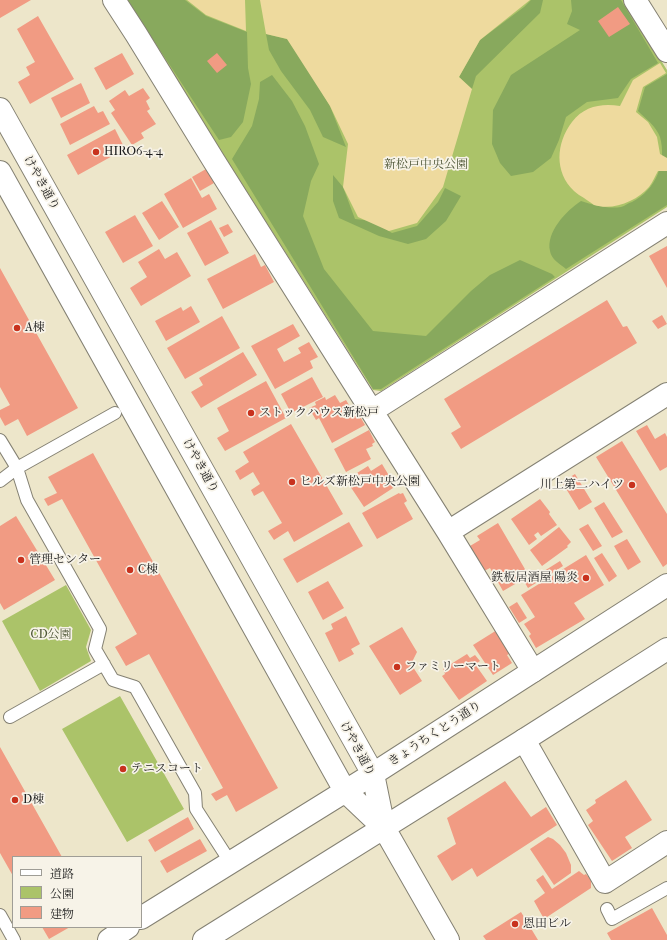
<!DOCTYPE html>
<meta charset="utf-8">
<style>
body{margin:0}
#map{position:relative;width:667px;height:940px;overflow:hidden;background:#ede6ca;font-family:"IM FELL French Canon","Noto Serif JP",serif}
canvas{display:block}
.legend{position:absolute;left:12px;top:856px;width:130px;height:72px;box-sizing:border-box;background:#f7f3e8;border:1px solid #9f9d96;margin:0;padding:5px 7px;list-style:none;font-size:12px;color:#1c1c1c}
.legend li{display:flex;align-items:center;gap:8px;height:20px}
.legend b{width:20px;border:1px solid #9f9d96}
</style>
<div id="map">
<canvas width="667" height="940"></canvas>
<ul class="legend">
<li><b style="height:5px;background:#fff"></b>道路</li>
<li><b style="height:11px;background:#abc369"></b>公園</li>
<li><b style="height:11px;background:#f19b83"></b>建物</li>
</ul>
</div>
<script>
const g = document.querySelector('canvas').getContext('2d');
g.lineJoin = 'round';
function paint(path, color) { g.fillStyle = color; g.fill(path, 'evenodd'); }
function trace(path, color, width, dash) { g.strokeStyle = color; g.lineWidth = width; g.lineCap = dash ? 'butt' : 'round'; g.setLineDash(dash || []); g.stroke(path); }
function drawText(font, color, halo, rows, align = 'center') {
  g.font = font + ' "IM FELL French Canon","Noto Serif JP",serif'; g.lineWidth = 3.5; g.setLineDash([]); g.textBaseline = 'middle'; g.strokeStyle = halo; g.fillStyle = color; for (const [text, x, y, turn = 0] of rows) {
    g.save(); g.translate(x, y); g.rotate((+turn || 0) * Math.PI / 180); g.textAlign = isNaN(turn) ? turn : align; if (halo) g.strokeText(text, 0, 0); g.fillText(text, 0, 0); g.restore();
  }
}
const green = new Path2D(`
 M125 0H623L667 70V207L381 391 373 390Z
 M66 585 91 630 86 647 91 661 40 691 2 621Z
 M120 696 184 809 127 842 62 729Z`);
const forest = new Path2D(`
 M127 0H185L206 16 247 32 248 68 251 84 243 122 231 137 219 140Z
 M531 0H543L540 13 476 76 472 89 459 77 480 40 524 7Z
 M571 0H621L658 63 631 79 618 98 587 102 566 117 559 140 551 158 533 172 511 176 500 163 492 144 493 110 511 75 580 30 567 24 572 11Z
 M266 34 287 39 305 64 330 106 346 147 323 137 310 110 281 71 269 50Z
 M667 74V205L566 269C560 264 551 259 550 251 546 232 566 211 581 201 594 205 607 209 621 207 625 206 628 203 632 202 656 190 667 162 660 137 656 126 645 118 638 111L645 87Z
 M272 75 292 101 305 126 319 164 311 181 303 216 324 269 373 331 426 336 471 291 490 275 520 260 552 274 555 277 381 389H373L232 159 252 126 259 99 260 82Z
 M333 175 343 187 355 219 372 221 392 233 417 226 438 202 445 188 461 196 446 221 426 239 408 244 379 236 339 218 333 201Z`);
const sand = new Path2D(`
 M187 0H245L246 31 206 15Z
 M260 0H530L480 40 459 77 472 89 443 187 417 223 389 231 358 217 343 187 348 144 330 106 287 39 266 34Z
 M660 63 666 73 643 87 636 112 648 122 657 137 660 154 667 158V171H658C655 176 653 182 649 187 637 201 613 211 594 205 591 203 587 200 584 198 581 196 577 194 574 191 554 172 556 143 572 122 584 106 602 103 620 106L633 80Z`);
const building = new Path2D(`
 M0 0H31L0 18Z
 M618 7 630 24 609 37 598 21Z
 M38 16 74 79 30 104 18 82 30 75 26 67 35 62 17 29Z
 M122 53 134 74 106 90 94 68Z
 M217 53 227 65 217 73 207 61Z
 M81 83 90 103 61 118 51 98Z
 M143 88 150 98 146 101 150 109 147 111 156 124 141 133 144 138 132 145 111 113 115 110 109 101 125 90 129 96Z
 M94 106 98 113 103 111 110 124 70 145 60 124Z
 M115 129 125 149 78 175 67 155Z
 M206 169 214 183 200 191 192 177Z
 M191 178 202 198 209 194 217 209 183 228 164 194Z
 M162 201 179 227 159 240 142 213Z
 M135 215 153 246 123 263 105 232Z
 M211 220 229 253 205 266 187 233Z
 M228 224 233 232 224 237 219 228Z
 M667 246V288L649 256Z
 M159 249 165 259 177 252 191 276 141 306 130 288 147 277 138 262Z
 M255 254 261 267 265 265 274 282 223 309 207 279Z
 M0 268 78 408 27 436 18 419 5 426 0 417V410L10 405 0 387Z
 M607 300 623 327 627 326 637 343 461 449 451 433 461 427 444 399Z
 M191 306 200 322 166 341 155 321 181 307 183 311Z
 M662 315 667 324 658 329 652 321Z
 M222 316 240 348 185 379 167 348Z
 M293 324 300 336 277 349 284 362 301 353 298 348 309 342 318 357 310 361 313 368 275 389 251 346Z
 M243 352 257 375 201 408 191 392 203 385 199 378Z
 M312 377 323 397 291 413 281 394Z
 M266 381 286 418 225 451 217 438 229 431 217 408Z
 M335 395 340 403 346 400 352 410 355 408 365 425 332 443 319 418 316 420 309 408 316 405 315 402 325 397 326 400Z
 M291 424 343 514 294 542 288 531 274 540 268 531 282 523 263 491 254 496 251 490 260 484 253 472 240 480 235 471 249 462 243 452Z
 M647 425 655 439 665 433 667 437V467L660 471 636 431Z
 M369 430 375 442 372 444 373 446 366 449 371 459 346 472 334 449Z
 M622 441 667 514V564L663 567 596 457Z
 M93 453 278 788 236 812 227 795 216 801 211 794 223 788 149 654 126 666 115 647 137 634 62 499 48 506 44 499 57 493 48 477Z
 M382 464 391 479 388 480 393 488 364 507 346 480 368 466 371 471Z
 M575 474 592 502 579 510 562 482Z
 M399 493 400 494 403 493 407 501 404 503 413 519 377 539 362 513Z
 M540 499 550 512 549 514 557 525 541 536 538 532 534 535 537 539 529 545 511 519Z
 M604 502 623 532 612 538 594 508Z
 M16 516 55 580 4 610 0 603V526Z
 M349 522 363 546 297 583 283 559Z
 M498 523 529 576 503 591 490 568 484 571 470 546 480 540 477 536Z
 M588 524 602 546 593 551 579 529Z
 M559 527 571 542 567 546 568 547 542 566 530 550Z
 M627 539 641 562 628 570 614 546Z
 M602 553 617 576 609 582 594 558Z
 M586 555 604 585 574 603 585 619 536 648 529 636 531 634 524 624 535 617 521 595Z
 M560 561 563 566 528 588 525 583Z
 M328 581 344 608 323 620 308 592Z
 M517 602 527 618 519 623 509 607Z
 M346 616 360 644 351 649 354 654 339 662 325 633 333 629 331 624Z
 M402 627 417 652 411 664 422 681 400 695 369 646Z
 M497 630 511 653 507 655 512 663 493 675 473 645Z
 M467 654 470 658 475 655 480 661 475 664 487 681 459 700 442 676 445 674 443 669Z
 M0 747 62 857H13V876L0 853Z
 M626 780 652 820 625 837 632 848 612 861 588 825 593 821 586 810 596 803 595 800Z
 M505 781 531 817 546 807 557 825 477 877 472 868 452 881 437 856 456 844 447 818Z
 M188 817 194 829 155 852 148 840Z
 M548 837 553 839 560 845 566 853 571 865V873L554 885 530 849Z
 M200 839 207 851 167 873 160 861Z
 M579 871 584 875 586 874 591 880V888L544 919 534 901 545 893 536 880 543 875 552 889Z
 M652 908 667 935V940H611L607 933Z
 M521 912 538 940H486L483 936Z
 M42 927H70L49 939Z`);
const lane = new Path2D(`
 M0 440 17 468 27 500 100 629 95 649 113 680 135 687 195 793 196 809 225 854
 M0 481 17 468 115 413
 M10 717 104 664
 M607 909 612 919 667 888
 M0 915 14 940`);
const street = new Path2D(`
 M114 0 136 34 214 161 448 532 533 671
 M635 0 667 51
 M372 411 667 223
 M448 532 667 394
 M524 740 605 882 667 842`);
const secondary = new Path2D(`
 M0 109 373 774 384 828
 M0 172 345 791 384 828 448 940
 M141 918 373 774 667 585
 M109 940 128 927
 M204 940 524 740 667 649`);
const markers = [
 [96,152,4,"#c8321e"],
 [17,328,4,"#c8321e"],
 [251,413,4,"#c8321e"],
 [292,482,4,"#c8321e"],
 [632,485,4,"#c8321e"],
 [21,560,4,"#c8321e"],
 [130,570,4,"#c8321e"],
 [586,578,4,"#c8321e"],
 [397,667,4,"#c8321e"],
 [123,769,4,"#c8321e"],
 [15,800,4,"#c8321e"],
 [515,924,4,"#c8321e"]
];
const poiNames = [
 ["HIRO6-4-4",104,152],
 ["A棟",25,328],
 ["ストックハウス新松戸",259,413],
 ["ヒルズ新松戸中央公園",300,482],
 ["川上第二ハイツ",624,485,"right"],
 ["管理センター",29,560],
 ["C棟",138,570],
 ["鉄板居酒屋 陽炎",578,578,"right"],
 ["ファミリーマート",405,667],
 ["テニスコート",131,769],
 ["D棟",23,800],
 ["恩田ビル",523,924]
];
const parkNames = [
 ["新松戸中央公園",426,165],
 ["CD公園",51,635]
];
const streetNames = [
 ["けやき通り",41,183,61],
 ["けやき通り",200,466,61],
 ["きょうちくとう通り",435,734,-33],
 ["けやき通り",357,749,62]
];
paint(green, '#abc369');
paint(forest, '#88a95d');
paint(sand, '#eeda9e');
paint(building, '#f19b83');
trace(lane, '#848173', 14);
trace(street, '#848173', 24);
trace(secondary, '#848173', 24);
trace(lane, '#fff', 12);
trace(street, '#fff', 22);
trace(secondary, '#fff', 22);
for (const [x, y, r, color] of markers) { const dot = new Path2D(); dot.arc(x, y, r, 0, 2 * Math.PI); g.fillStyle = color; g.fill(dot); trace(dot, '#f7f3e8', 1.5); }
drawText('12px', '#1c1c1c', '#f7f3e8', poiNames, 'left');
drawText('12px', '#4e5637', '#f7f3e8', parkNames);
drawText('12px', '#1c1c1c', '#f7f3e8', streetNames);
</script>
